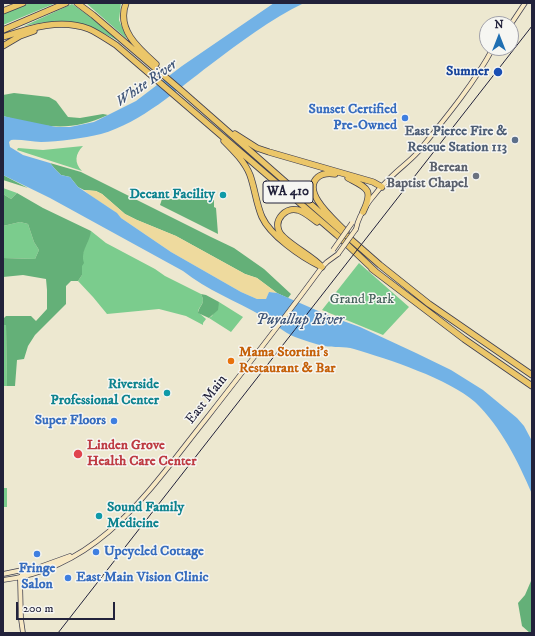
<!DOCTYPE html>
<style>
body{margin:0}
#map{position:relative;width:535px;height:636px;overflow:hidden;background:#ede8d0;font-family:"IM FELL DW Pica",serif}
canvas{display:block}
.frame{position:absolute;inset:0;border:4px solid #22223b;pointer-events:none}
.north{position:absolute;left:479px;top:16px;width:40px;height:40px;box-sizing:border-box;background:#f6f6f2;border:1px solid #a1a1a9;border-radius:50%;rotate:0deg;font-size:11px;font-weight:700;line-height:16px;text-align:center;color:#22223b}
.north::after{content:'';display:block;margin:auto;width:14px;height:18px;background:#1f6fb2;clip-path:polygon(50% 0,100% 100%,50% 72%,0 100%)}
.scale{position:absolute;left:16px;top:602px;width:99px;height:18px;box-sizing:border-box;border:2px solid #22223b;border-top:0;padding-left:5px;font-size:12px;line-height:14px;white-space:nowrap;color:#22223b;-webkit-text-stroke:3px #f6f6f2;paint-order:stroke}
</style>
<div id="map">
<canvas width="535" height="636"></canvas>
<div class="frame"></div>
<div class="north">N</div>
<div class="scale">200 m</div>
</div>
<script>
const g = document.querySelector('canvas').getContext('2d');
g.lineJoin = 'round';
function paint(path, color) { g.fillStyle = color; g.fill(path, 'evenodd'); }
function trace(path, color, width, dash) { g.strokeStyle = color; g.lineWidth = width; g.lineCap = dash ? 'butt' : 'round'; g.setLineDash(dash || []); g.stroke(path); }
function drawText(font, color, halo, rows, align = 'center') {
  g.font = font + ' "IM FELL DW Pica",serif'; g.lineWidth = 3; g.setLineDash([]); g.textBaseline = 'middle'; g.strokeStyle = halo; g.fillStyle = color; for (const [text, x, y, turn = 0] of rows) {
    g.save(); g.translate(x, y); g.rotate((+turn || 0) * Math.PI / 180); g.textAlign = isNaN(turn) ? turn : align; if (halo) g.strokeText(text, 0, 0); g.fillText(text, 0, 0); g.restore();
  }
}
const green = new Path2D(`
 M30 3H56L3 25V14Z
 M86 3H121L119 20 127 39Z
 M72 4 89 16 120 42C87 22 62 17 24 26Z
 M83 146C75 154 74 163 82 171L17 150 18 148 43 150Z
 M3 188 17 193 11 199 3 194Z
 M20 222 28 224 34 242 39 250 35 259 3 258V226Z
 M91 231 106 243 155 269 165 276 201 294C206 304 200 304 198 312L206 319 203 323V325L186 316 159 309 107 314 93 297 78 281 82 275V257L85 245Z
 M359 263 409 307 383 335 322 310Z
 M219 302 243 317 231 332 209 318 212 316Z
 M3 325H6L7 386H3Z
 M3 488H7V507H3Z`);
const forest = new Path2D(`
 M14 93 49 97 56 101 68 117 80 118 103 114 108 115C69 133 43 127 3 116V95Z
 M50 163 81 172 211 237 234 248 264 269 291 294 288 298 277 293 257 278 245 274 176 236 137 220 125 214 102 194 96 191 84 190 78 187 70 177 61 175 55 169Z
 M3 175 28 188 3 180Z
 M17 193 43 208 91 231C90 242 80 251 84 263L82 266V275L78 281H71L66 286V304L35 335 28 346 24 359 17 360 15 386H7L6 325H3V319L6 316H31L36 321 47 309V290L46 279 23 275 3 277V258L35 259 39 250 34 242 28 224 20 222 3 226V194L11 199Z
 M162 199 214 200V207L216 208 218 234 160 205Z
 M201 294 206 295 219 302 218 310 209 318 198 313C200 304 206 304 201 294Z
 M531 581H532V633H530L522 626 518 603 525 595Z`);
const sand = new Path2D(`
 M84 190 96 191 102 194 125 214 137 220 176 236 245 274 257 278 277 293 269 292 266 299H257L241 292 171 252 121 218C111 206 95 201 84 190Z`);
const water = new Path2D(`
 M274 3H304C271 19 239 43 210 65 178 89 141 123 101 134 84 138 58 142 41 142 31 142 21 139 11 140L9 142 10 147 23 155 50 163 55 169 61 175 70 177 78 187 117 213 121 218 171 252 241 292 257 299H266L269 292 277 293 332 317 360 327 416 353 451 370 483 390 517 418 524 426 532 441V494C518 461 501 427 475 402 449 379 388 359 354 349 344 346 334 348 324 346 315 344 304 340 295 337 285 333 272 322 262 316 236 301 207 290 183 271L50 198 3 175V116L56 127H70L94 122 136 101 182 66Z`);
const secondary = new Path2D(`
 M511 24 525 3
 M356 229C359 211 378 189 391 177 400 168 410 161 418 152 444 120 474 84 493 48
 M3 574 27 569
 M20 578 23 573 70 556
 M20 578 21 619 23 633
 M3 580C101 568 150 489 206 419 245 369 284 319 322 267L327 262 338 254`);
const highway = new Path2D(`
 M77 3 93 15 183 92 380 265 429 304 532 375
 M126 3C116 29 138 48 156 64
 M3 11 23 3
 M3 30 66 3
 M3 37C30 28 61 18 89 29 98 33 108 40 116 45L337 235 375 271
 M3 46 20 36 34 31
 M235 134 257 148 269 152 373 182 382 187
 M224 141C234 151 245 162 250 175 255 189 256 203 262 217 270 235 301 257 320 266
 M335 174C329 173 323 173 318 177 300 192 336 221 346 232
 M348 178C367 188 374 189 363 212
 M317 222C311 218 305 212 298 210 286 207 274 219 279 231 283 242 312 255 322 267
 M372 269 464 339 532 386`);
const rail = new Path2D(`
 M58 633 532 26`);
const secondaryBridge = new Path2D(`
 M333 250 352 223
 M338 254 356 229`);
const markers = [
 [498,72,5,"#1a4fb4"],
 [405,118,4,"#3f7fe0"],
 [515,140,4,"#5c6f8a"],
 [476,176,4,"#6b7280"],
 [223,195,4,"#0f9aa8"],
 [231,361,4,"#e8710a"],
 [167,393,4,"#0f9aa8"],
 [114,421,4,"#3f7fe0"],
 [78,454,5,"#e0444e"],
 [99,516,4,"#0f9aa8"],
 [96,552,4,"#3f7fe0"],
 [37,554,4,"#3f7fe0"],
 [68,578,4,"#3f7fe0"]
];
const shields = [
 [288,192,50]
];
const shieldNames = [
 ["WA 410",288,192]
];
const transitNames = [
 ["Sumner",489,72]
];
const shopNames = [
 ["Sunset Certified",397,110],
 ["Pre-Owned",397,126],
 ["Super Floors",106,421],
 ["Upcycled Cottage",104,552,"left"],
 ["Fringe",37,569,"center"],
 ["Salon",37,585,"center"],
 ["East Main Vision Clinic",76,578,"left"]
];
const serviceNames = [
 ["East Pierce Fire &",507,132],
 ["Rescue Station 113",507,148]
];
const worshipNames = [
 ["Berean",468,168],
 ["Baptist Chapel",468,184]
];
const cultureNames = [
 ["Decant Facility",215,195],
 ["Riverside",159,385],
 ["Professional Center",159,401],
 ["Sound Family",107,508,"left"],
 ["Medicine",107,524,"left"]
];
const parkNames = [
 ["Grand Park",362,300]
];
const foodNames = [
 ["Mama Stortini's",239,353],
 ["Restaurant & Bar",239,369]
];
const streetNames = [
 ["East Main",207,400,-52]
];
const healthNames = [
 ["Linden Grove",87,446],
 ["Health Care Center",87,462]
];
const waterNames = [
 ["White River",147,84,-35],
 ["Puyallup River",300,321]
];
paint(green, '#7bcc8d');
paint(forest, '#64b078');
paint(sand, '#eeda9e');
paint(water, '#72b2e6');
trace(secondary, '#404051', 5.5);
trace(highway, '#404051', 7);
trace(secondary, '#f7e8c3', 4);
trace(highway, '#ebc669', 5.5);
trace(rail, '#22223b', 1);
trace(secondaryBridge, '#404051', 5.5, []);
trace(secondaryBridge, '#f7e8c3', 4);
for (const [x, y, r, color] of markers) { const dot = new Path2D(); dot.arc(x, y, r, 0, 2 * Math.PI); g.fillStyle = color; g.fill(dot); trace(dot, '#f6f6f2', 1.5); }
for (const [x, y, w] of shields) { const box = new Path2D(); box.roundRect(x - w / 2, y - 11, w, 22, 3); g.fillStyle = '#f6f6f2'; g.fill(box); trace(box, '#22223b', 1); }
drawText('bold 13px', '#22223b', null, shieldNames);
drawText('bold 14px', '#164399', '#f6f6f2', transitNames, 'right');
drawText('bold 14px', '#366cbe', '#f6f6f2', shopNames, 'right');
drawText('bold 14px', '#4e5e75', '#f6f6f2', serviceNames, 'right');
drawText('bold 14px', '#5b616d', '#f6f6f2', worshipNames, 'right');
drawText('bold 14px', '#0d838f', '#f6f6f2', cultureNames, 'right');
drawText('14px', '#415e58', '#f6f6f2', parkNames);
drawText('bold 14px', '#c56008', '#f6f6f2', foodNames, 'left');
drawText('14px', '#22223b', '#f6f6f2', streetNames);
drawText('bold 14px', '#be3a42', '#f6f6f2', healthNames, 'left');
drawText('italic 15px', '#3e5477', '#f6f6f2', waterNames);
</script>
